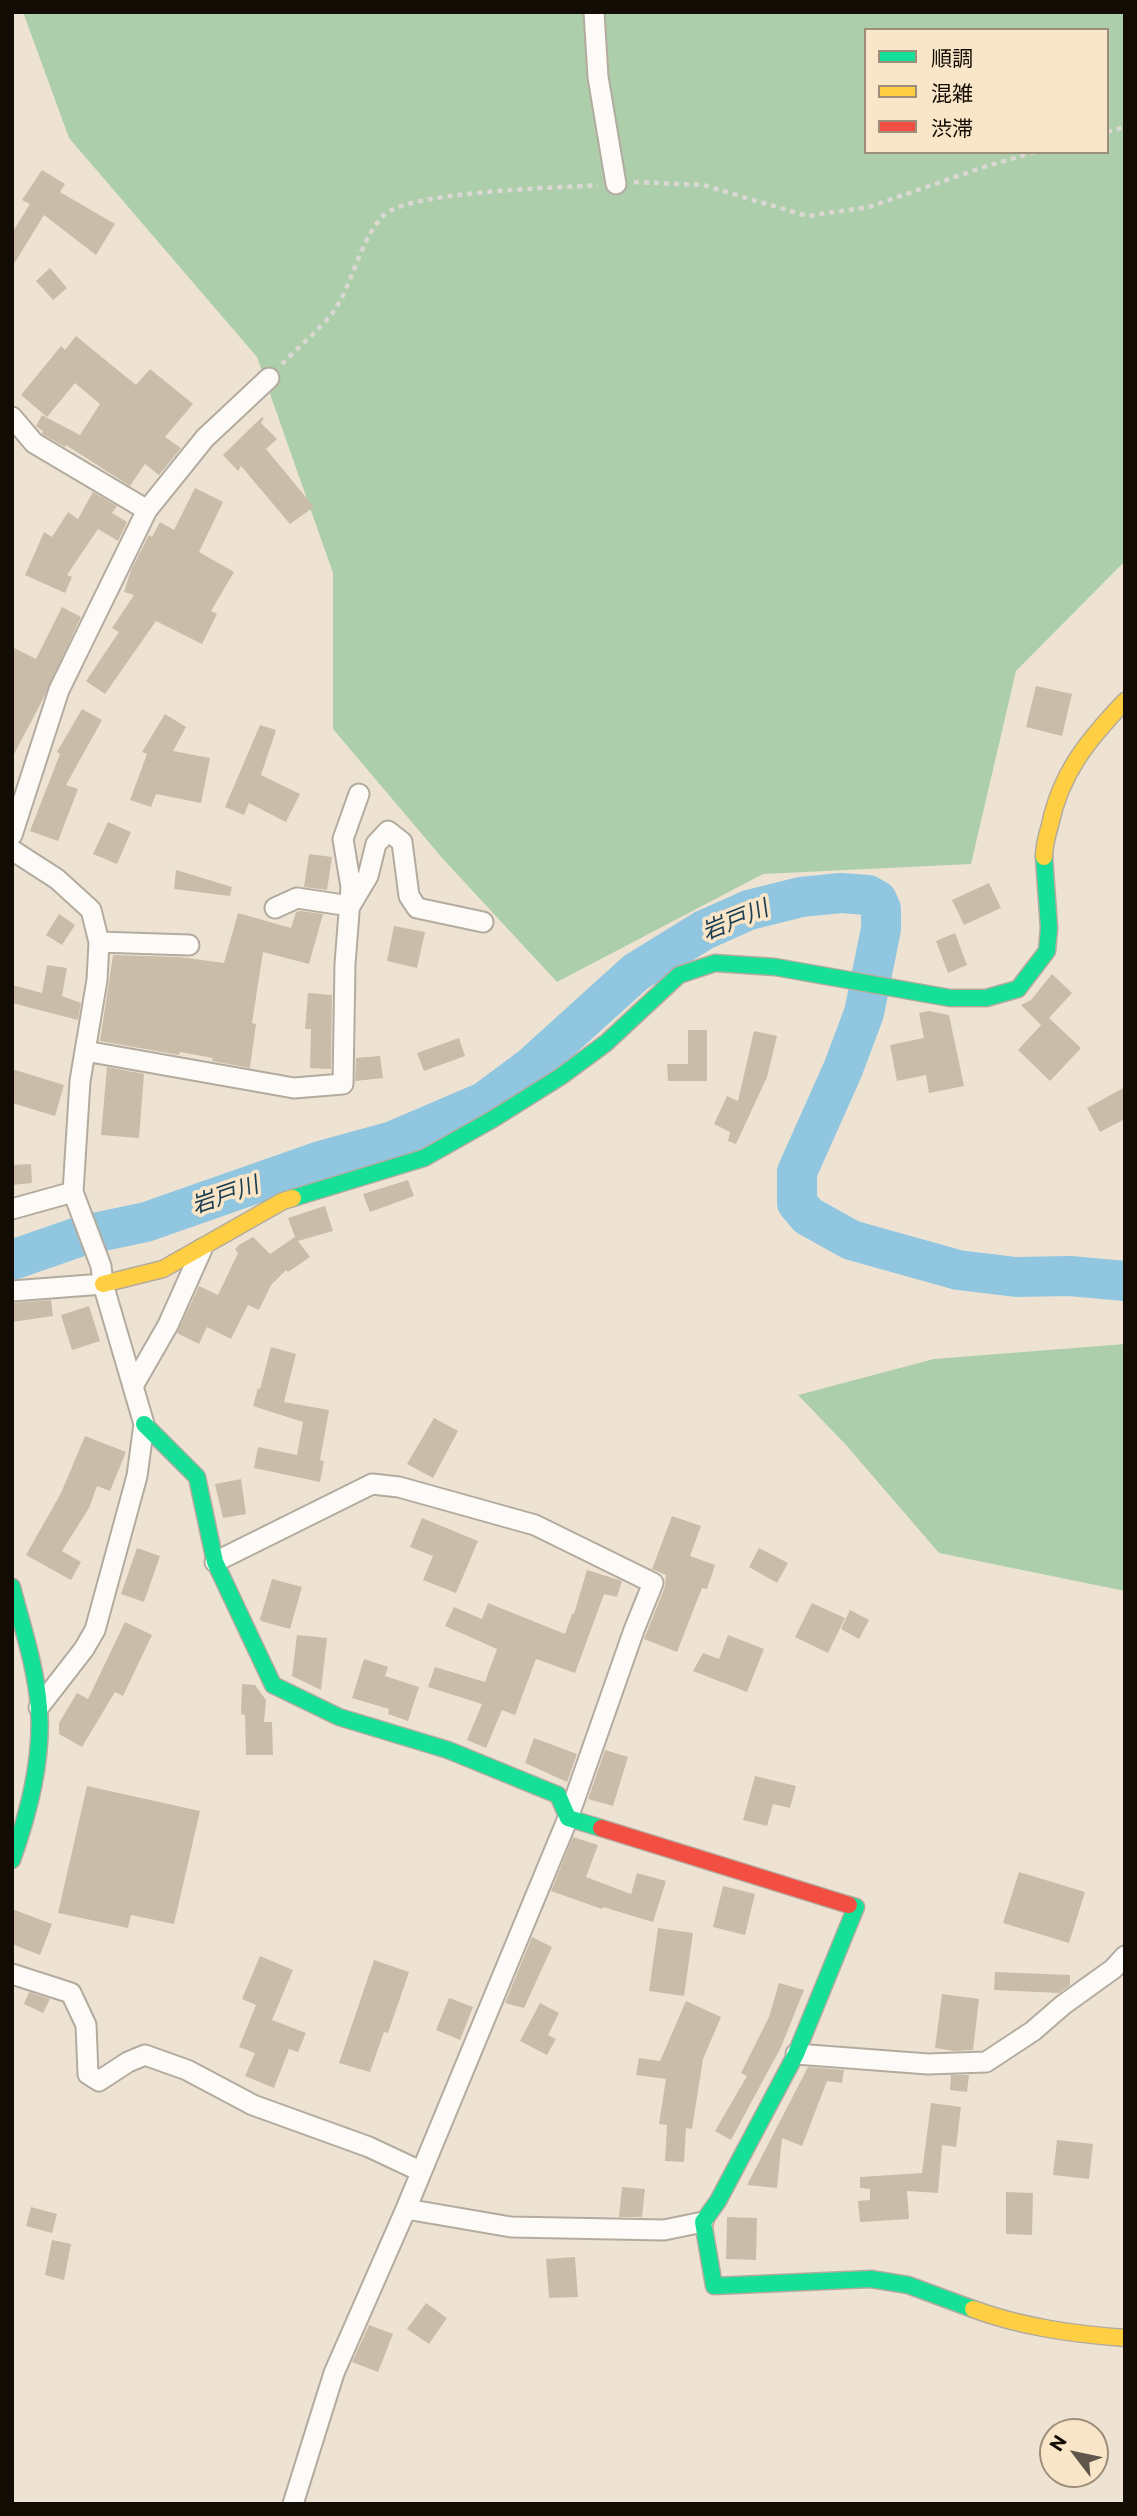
<!DOCTYPE html>
<meta charset="utf-8">
<style>
body{margin:0}
#map{position:relative;width:1137px;height:2516px;overflow:hidden;background:#eee3d3;font-family:Commissioner,"Noto Sans JP",sans-serif}
canvas{display:block}
.frame{position:absolute;inset:0;border:14px solid #130c04;pointer-events:none}
.legend{position:absolute;left:864px;top:28px;width:245px;height:126px;box-sizing:border-box;background:#f9e5c8;border:2px solid #9d8e7a;margin:0;padding:9px 12px;list-style:none;font-size:21px;color:#130c04}
.legend li{display:flex;align-items:center;gap:14px;height:35px}
.legend b{width:35px;border:2px solid #9d8e7a}
.north{position:absolute;left:1039px;top:2418px;width:70px;height:70px;box-sizing:border-box;background:#f9e5c8;border:2px solid #9d8e7a;border-radius:50%;rotate:302deg;font-size:19px;font-weight:700;line-height:28px;text-align:center;color:#130c04}
.north::after{content:'';display:block;margin:auto;width:24px;height:32px;background:#60574c;clip-path:polygon(50% 0,100% 100%,50% 72%,0 100%)}
</style>
<div id="map">
<canvas width="1137" height="2516"></canvas>
<div class="frame"></div>
<ul class="legend">
<li><b style="height:9px;background:#16e098"></b>順調</li>
<li><b style="height:9px;background:#ffcf43"></b>混雑</li>
<li><b style="height:9px;background:#f24e42"></b>渋滞</li>
</ul>
<div class="north">N</div>
</div>
<script>
const g = document.querySelector('canvas').getContext('2d');
g.lineJoin = 'round';
function paint(path, color) { g.fillStyle = color; g.fill(path, 'evenodd'); }
function trace(path, color, width, dash) { g.strokeStyle = color; g.lineWidth = width; g.lineCap = dash ? 'butt' : 'round'; g.setLineDash(dash || []); g.stroke(path); }
function drawText(font, color, halo, rows, align = 'center') {
  g.font = font + ' Commissioner,"Noto Sans JP",sans-serif'; g.lineWidth = 7; g.setLineDash([]); g.textBaseline = 'middle'; g.strokeStyle = halo; g.fillStyle = color; for (const [text, x, y, turn = 0] of rows) {
    g.save(); g.translate(x, y); g.rotate((+turn || 0) * Math.PI / 180); g.textAlign = isNaN(turn) ? turn : align; if (halo) g.strokeText(text, 0, 0); g.fillText(text, 0, 0); g.restore();
  }
}
const forest = new Path2D(`
 M23 12H1125V561L1016 671 971 864 763 874 557 982 443 859 333 729V573L257 357 69 138ZM866 30H1107V152H866Z
 M1125 1344V1591L939 1553 846 1445 798 1395 934 1359Z`);
const river = new Path2D(`
 M12 1260 84 1235 146 1222 320 1161 393 1141 484 1102 531 1067 636 972 704 930 749 910 801 897 841 893 868 895 877 900 881 909V929L864 1013 843 1069 797 1172V1203L808 1216 851 1240 958 1270 1016 1277 1070 1276 1125 1281`);
const building = new Path2D(`
 M42 170 65 184 60 192 115 224 96 255 44 215 12 267V233L30 204 22 200Z
 M50 268 67 288 53 300 36 281Z
 M76 336 136 385 150 369 193 404 165 437 181 448 159 475 145 464 130 486 66 445 65 447 42 434 43 431 36 426 42 415 80 435 100 404 75 383 47 417 21 395 61 346 65 350Z
 M262 417 264 418 261 423 277 439 266 449 314 507 290 524 241 466 238 471 223 455Z
 M195 488 223 502 199 552 234 572 211 611 217 614 202 644 156 621 105 694 86 681 119 632 112 628 134 595 124 592 131 570 149 535 152 537 160 522 174 530Z
 M93 492 117 506 112 513 127 522 118 541 98 529 67 575 72 577 65 593 25 575 44 532 52 537 68 512 78 519Z
 M62 607 81 617 43 699 12 758V647L36 659Z
 M1036 686 1072 694 1062 736 1026 727Z
 M82 709 102 720 66 785 78 789 58 841 30 831 60 754 57 752Z
 M165 714 186 727 173 751 210 758 201 803 156 794 151 807 130 800 147 754 142 752Z
 M260 725 276 730 261 775 300 794 286 822 249 803 244 815 225 807Z
 M108 822 131 832 117 864 93 854Z
 M309 854 332 857 327 890 304 887Z
 M176 870 232 887 230 896 174 889Z
 M989 883 1001 908 964 925 952 900Z
 M301 911 323 914 309 964 263 952 252 1023 256 1024 250 1068 212 1061 213 1058 180 1052 179 1055 100 1041 113 955 179 957 224 963 238 913 291 928 296 912Z
 M59 914 75 925 62 945 46 935Z
 M394 926 425 932 417 968 387 961Z
 M955 933 967 965 948 973 936 941Z
 M47 965 67 968 62 996 81 1003 78 1020 12 1003V985L42 993Z
 M1052 974 1072 993 1049 1018 1081 1048 1050 1081 1018 1050 1041 1025 1021 1005 1031 1000Z
 M308 993 332 995 331 1069 310 1068 311 1029H305Z
 M929 1011 949 1015 964 1086 929 1093 926 1075 897 1081 890 1045 924 1038 919 1013Z
 M688 1030H707V1081H668L667 1064H688Z
 M754 1031 777 1036 767 1077 736 1144 728 1141 730 1132 714 1124 727 1096 738 1101Z
 M459 1038 465 1056 424 1071 417 1053Z
 M380 1056 383 1078 355 1081 356 1058Z
 M107 1067 144 1074 139 1138 101 1135Z
 M12 1069 64 1085 55 1116 12 1103Z
 M1125 1087V1119L1100 1132 1087 1108Z
 M31 1164 32 1183 12 1185V1165Z
 M408 1180 414 1196 370 1212 363 1194Z
 M325 1206 333 1231 298 1241 310 1257 288 1272 286 1270 271 1285 259 1310 248 1305 231 1339 207 1327 199 1344 177 1333 199 1286 218 1295 238 1253 235 1249 239 1245 253 1237 270 1254 295 1237 288 1218Z
 M51 1300 53 1316 12 1322V1303Z
 M89 1306 100 1341 72 1350 61 1315Z
 M271 1347 296 1354 284 1402 329 1410 320 1460 324 1461 320 1482 254 1468 258 1447 297 1455 303 1422 253 1406 258 1388 260 1389Z
 M434 1418 458 1431 433 1478 407 1464Z
 M85 1436 126 1452 110 1491 97 1486 89 1508 62 1551 81 1562 71 1580 26 1555 61 1493Z
 M241 1479 246 1514 223 1518 215 1484Z
 M672 1516 701 1526 690 1556 715 1565 707 1589 702 1588 677 1652 644 1639 665 1587 666 1575 652 1569Z
 M422 1518 478 1541 456 1593 423 1580 433 1556 410 1547Z
 M137 1548 160 1556 144 1602 121 1594Z
 M759 1548 788 1563 777 1583 749 1567Z
 M587 1570 622 1581 617 1597 604 1594 575 1673 536 1659 515 1715 502 1710 486 1748 467 1740 482 1704 428 1687 435 1667 485 1682 497 1649 445 1626 454 1607 482 1619 488 1603 565 1634 572 1614H574Z
 M272 1579 302 1587 290 1629 261 1621 260 1619Z
 M812 1603 845 1618 828 1653 795 1637Z
 M850 1610 869 1620 859 1639 841 1629Z
 M125 1622 152 1635 123 1696 115 1692 82 1747 59 1734V1723L77 1693 88 1699Z
 M297 1635 327 1638 321 1690 292 1676Z
 M728 1635 764 1649 747 1692 693 1671 703 1653 719 1659Z
 M364 1659 388 1667 385 1676 419 1687 408 1721 388 1714 389 1709 352 1698Z
 M242 1684 255 1685 266 1700 264 1722H272L273 1755H246L245 1715 241 1714Z
 M534 1738 577 1754 567 1782 525 1763Z
 M605 1750 628 1757 613 1806 588 1799Z
 M755 1776 796 1786 790 1808 773 1804 767 1826 743 1820Z
 M87 1786 200 1811 174 1924 131 1915 128 1928 58 1913Z
 M573 1837 598 1845 586 1877 631 1894 637 1873 666 1881 653 1922 603 1907 602 1909 551 1891Z
 M1019 1872 1085 1892 1069 1943 1003 1923Z
 M723 1886 755 1894 745 1935 713 1927Z
 M12 1909 52 1924 40 1955 12 1944Z
 M658 1928 693 1933 684 1996 649 1991Z
 M532 1937 552 1947 524 2008 505 2003Z
 M260 1956 293 1970 272 2020 306 2033 298 2052 289 2049 274 2088 245 2076 255 2053 239 2047 256 2005 242 1999Z
 M374 1960 409 1972 388 2033 384 2032 370 2072 339 2063Z
 M995 1972 1070 1975V1985L1059 1993 994 1990Z
 M779 1983 804 1990 781 2047 731 2140 715 2131 747 2076 741 2073 769 2017Z
 M29 1992 50 1999 43 2013 24 2004Z
 M942 1994 979 1999 973 2050 954 2051 935 2048Z
 M449 1998 473 2007 460 2040 436 2030Z
 M686 2001 721 2017 703 2059 692 2129 686 2128 684 2162 665 2161 667 2125 659 2124 666 2079 636 2075 639 2058 660 2061Z
 M540 2003 559 2013 548 2035 556 2039 547 2055 520 2041Z
 M808 2067 844 2070 842 2083 827 2081 802 2146 782 2138 777 2188 747 2185Z
 M951 2075H969L967 2092 950 2090Z
 M931 2103 961 2107 956 2147 942 2145 938 2193 907 2191 909 2219 860 2222 858 2201 870 2200V2189L860 2188V2177L922 2173Z
 M1057 2140 1093 2144 1089 2179 1053 2175Z
 M622 2187 645 2189 642 2217H619Z
 M1006 2192 1033 2193 1032 2235 1006 2234Z
 M31 2207 57 2214 52 2233 26 2226Z
 M727 2217 757 2218 756 2260 726 2259Z
 M52 2240 71 2244 64 2280 45 2275Z
 M575 2257 578 2297 549 2298 546 2259Z
 M426 2303 447 2318 429 2344 407 2329Z
 M369 2325 393 2334 378 2372 352 2362Z`);
const path = new Path2D(`
 M1107 132 1125 127
 M634 182 703 185 807 216 869 207 987 166 1035 152
 M282 364C298 347 320 330 334 311 353 283 360 240 383 216 406 191 558 188 598 185`);
const street = new Path2D(`
 M594 12 598 77 616 184
 M12 417 34 443 147 510
 M12 835 59 690 147 510 205 438 269 378
 M12 850 57 879 91 910 99 942 97 980 80 1081 73 1192 101 1266 103 1284 144 1424 137 1476 95 1630 84 1649 39 1707
 M275 908 297 898 350 906 368 876 376 844 388 831 402 842 409 896 417 908 483 922
 M99 942 189 945
 M85 1051 294 1088 343 1084 345 964 351 887 343 839 359 794
 M12 1209 73 1192
 M12 1291 103 1284
 M133 1386 168 1325 202 1249
 M215 1562 372 1484 399 1487 535 1525 653 1583 634 1630 568 1818 406 2209 334 2373 293 2504
 M12 1974 71 1993 86 2025 88 2074 99 2081 128 2062 145 2055 187 2070 253 2105 369 2147 420 2171
 M796 2054 928 2064 986 2062 1033 2031 1063 2005 1113 1969 1125 1956
 M406 2209 511 2227 664 2230 703 2222`);
const fast = new Path2D(`
 M293 1198 424 1158 493 1119 560 1077 606 1043 679 975 715 963 775 967 950 998H986L1018 989 1047 951 1049 928 1044 857
 M144 1424 197 1477 215 1562 273 1685 339 1717 448 1750 558 1795 568 1818 601 1828
 M12 1587C22 1626 36 1667 39 1708 43 1759 29 1812 12 1860
 M849 1905 856 1907 796 2054 718 2201 703 2222 714 2286 871 2279 908 2285 973 2309`);
const slow = new Path2D(`
 M1044 857C1044 846 1047 835 1050 825 1061 772 1089 739 1125 701
 M103 1284 163 1269 283 1201 293 1198
 M973 2309C1022 2327 1073 2334 1125 2338`);
const jam = new Path2D(`
 M601 1828 849 1905`);
const waterNames = [
 ["岩戸川",735,920,-22],
 ["岩戸川",225,1195,-19]
];
paint(forest, '#adceab');
trace(river, '#90c6e0', 40);
paint(building, '#c9bca8');
trace(street, '#b4ab9f', 23);
trace(fast, '#b4ab9f', 19);
trace(slow, '#b4ab9f', 19);
trace(jam, '#b4ab9f', 19);
trace(path, '#dbd8d3', 4.5, [5, 5]);
trace(street, '#fcfbf8', 19);
trace(fast, '#16e098', 16);
trace(slow, '#ffcf43', 16);
trace(jam, '#f24e42', 16);
drawText('italic 23px', '#1a3e51', '#f9e5c8', waterNames);
</script>
